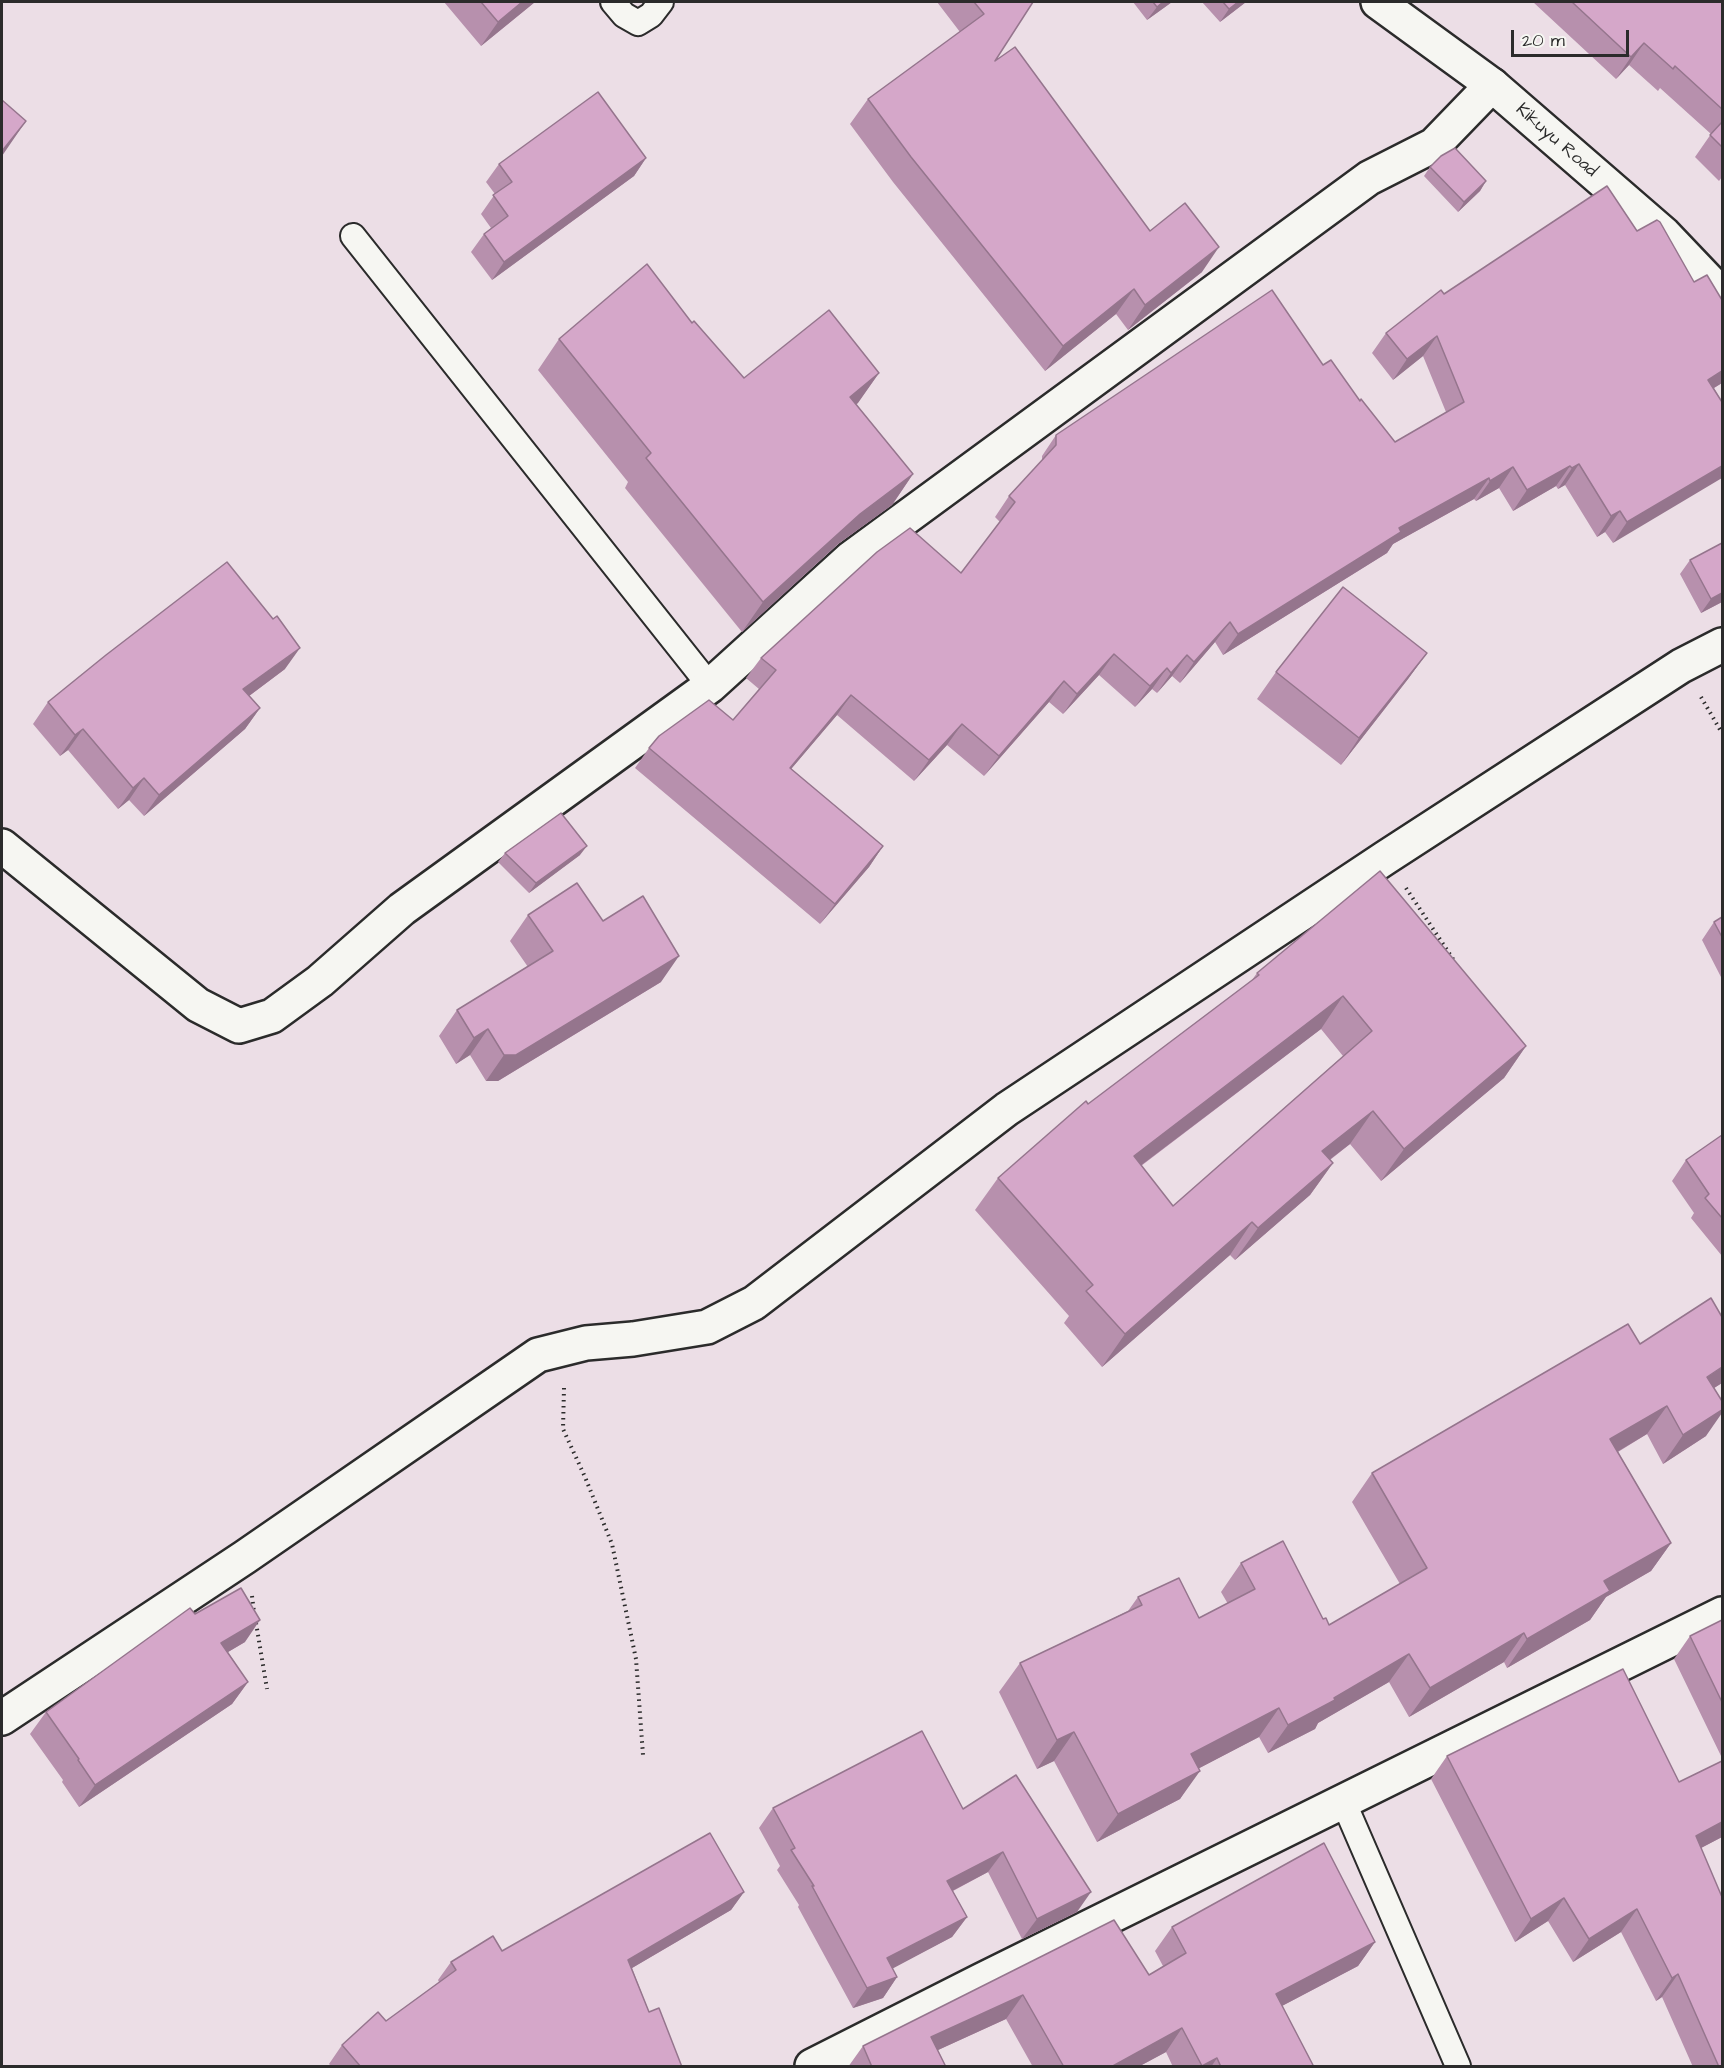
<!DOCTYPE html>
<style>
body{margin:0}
#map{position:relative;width:1724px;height:2068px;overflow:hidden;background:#ecdee6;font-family:"Architects Daughter",sans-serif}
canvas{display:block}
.frame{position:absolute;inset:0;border:3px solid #2b2b2b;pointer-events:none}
.scale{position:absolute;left:1511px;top:30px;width:118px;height:27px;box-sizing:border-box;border:3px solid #2b2b2b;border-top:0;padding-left:8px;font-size:18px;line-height:21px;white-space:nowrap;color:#2b2b2b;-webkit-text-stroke:4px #f6f6f2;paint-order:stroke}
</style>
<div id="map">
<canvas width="1724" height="2068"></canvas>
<div class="frame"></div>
<div class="scale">20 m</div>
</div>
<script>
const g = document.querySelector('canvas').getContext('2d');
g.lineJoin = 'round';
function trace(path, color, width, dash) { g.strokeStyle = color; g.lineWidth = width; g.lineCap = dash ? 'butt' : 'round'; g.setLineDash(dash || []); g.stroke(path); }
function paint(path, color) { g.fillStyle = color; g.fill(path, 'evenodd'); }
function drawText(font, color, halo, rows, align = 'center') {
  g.font = font + ' "Architects Daughter",sans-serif'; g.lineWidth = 4.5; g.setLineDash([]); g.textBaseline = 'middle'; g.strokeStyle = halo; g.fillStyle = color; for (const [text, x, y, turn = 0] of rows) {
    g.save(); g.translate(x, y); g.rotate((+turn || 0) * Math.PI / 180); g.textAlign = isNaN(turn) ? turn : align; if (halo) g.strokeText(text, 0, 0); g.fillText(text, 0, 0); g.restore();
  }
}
const path = new Path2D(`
 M1701 697 1722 733
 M1406 888 1455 962
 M564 1388 563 1429 585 1477 612 1544 636 1659 643 1755
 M252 1596 254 1612
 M256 1623 267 1689`);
const service = new Path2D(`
 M613 2 624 15 638 23 651 15 661 2
 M353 236 710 686
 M1344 1803 1458 2066`);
const minor = new Path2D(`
 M2 846 198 1005 239 1026 272 1016 320 981 402 909 710 686 851 558 1369 178 1434 145 1492 85
 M2 1718 245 1557 538 1355 586 1343 633 1339 707 1327 754 1303 1007 1109 1385 858 1681 666 1722 645
 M812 2066 982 1980 1722 1614`);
const secondary = new Path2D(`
 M1378 2 1492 85 1664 234 1722 295`);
const wall = new Path2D(`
 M444 2H535L481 46Z
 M937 2H1033L995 61 1150 231 1202 272 1128 330 1116 314 1045 371 893 182 850 124 868 99 960 32Z
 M1133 2H1172L1147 20Z
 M1202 2H1246L1220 22Z
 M1533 2H1722V177L1719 181 1695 157 1711 134 1660 88 1658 91 1629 65 1616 79Z
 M646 158 634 176 492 280 471 252 484 234 491 228 481 214 495 194 486 182 499 164Z
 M1430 167 1486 181 1480 191 1458 212 1424 176Z
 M1444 294 1722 383 1714 388 1722 402 1613 543 1605 532 1597 537 1565 485 1558 489 1556 486 1513 511 1499 488 1476 501 1474 499 1393 544 1387 553 1223 655 1215 642 1180 683 1172 676 1157 693 1152 689 1135 707 1099 675 1063 714 1049 702 984 776 947 745 914 781 837 715 791 769 883 846 869 867 820 924 635 768 649 748 733 720 759 689 746 678 761 658 961 573 1000 522 995 517 1009 496 1042 461V456L1056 435 1323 365 1360 401 1395 442 1446 412 1423 356 1393 380 1372 353 1386 333Z
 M692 323 744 378 879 373 856 405 913 474 892 505 838 544 742 632 625 488 628 482 538 370 559 339Z
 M1690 560 1722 602 1701 613 1680 574Z
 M1427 653 1408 679 1341 765 1257 699 1276 672Z
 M285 669 249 696 260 708 245 729 144 816 129 800 118 809 68 750 60 756 33 724 48 702Z
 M505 853 580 855 529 893 498 862Z
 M528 915 603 921 661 982 498 1081H486L470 1055 456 1064 439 1036 457 1010 528 967 510 941Z
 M1722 917V979L1702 940 1714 922Z
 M1257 973 1526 1046 1504 1078 1381 1181 1350 1144 1330 1160 1333 1163 1310 1195 1235 1260 1230 1255 1102 1367 1064 1323 1069 1316 975 1210 998 1178 1088 1104 1252 980ZM1321 1029 1343 1056 1173 1206 1141 1166Z
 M1722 1135V1256L1691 1218 1694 1213 1672 1181 1686 1160Z
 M1640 1344 1722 1383 1714 1388 1706 1436 1663 1464 1647 1434 1618 1452 1671 1543 1651 1571 1606 1597 1590 1620 1507 1668 1504 1662 1409 1717 1389 1682 1318 1723 1315 1729 1268 1753 1259 1737 1199 1768 1180 1799 1097 1842 1054 1761 1037 1769 999 1692 1020 1663 1128 1611 1138 1597 1199 1618 1228 1604 1221 1592 1241 1563 1323 1619 1329 1625 1400 1584 1352 1502 1372 1473Z
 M195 1614 245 1642 228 1652 248 1682 232 1704 79 1807 62 1782 63 1780 30 1734 46 1712Z
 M1722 1620V1758L1674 1659 1690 1636Z
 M1447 1756 1679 1782 1722 1761V1837L1701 1848 1722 2067H1693L1662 1997 1656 2001 1621 1932 1573 1962 1548 1921 1515 1942 1431 1779Z
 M773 1808 963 1809 1077 1912 1022 1939 988 1872 953 1891 967 1917 952 1937 892 1968 897 1977 883 1998 853 2008 798 1907 799 1905 777 1870 780 1866 759 1828Z
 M744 1892 731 1910 632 1968 649 2012 682 2067H332L329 2064 342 2045 386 2021 439 1982 438 1980 451 1962 502 1951Z
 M1114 1920 1149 1975 1163 1966 1155 1951 1172 1927 1375 1942 1358 1966 1282 2006 1314 2067H1173L1166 2052 1138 2067H1033L1006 2019 938 2050 946 2067H848L863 2046Z`);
const shadedWall = new Path2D(`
 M522 2H535L481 46 498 22Z
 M1163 2H1172L1147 20 1157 7Z
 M1238 2H1246L1220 22 1229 9Z
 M1644 43 1629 65 1616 79 1631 57Z
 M26 121 2 156V151Z
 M646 158 634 176 492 280 504 262Z
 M1486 181 1480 191 1458 212 1464 202Z
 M1219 247 1202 272 1128 330 1145 305Z
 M1134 289 1116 314 1045 371 1063 346Z
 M1437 336 1423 356 1393 380 1407 359Z
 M1722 371V383L1694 400 1708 380Z
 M879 373 858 403 829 427 850 397Z
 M1579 464 1565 485 1558 489 1572 468Z
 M1570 466 1556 486 1513 511 1527 490Z
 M1722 466V478L1613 543 1627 522Z
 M1513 467 1499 488 1476 501 1490 481Z
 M913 474 892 505 838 544 742 632 763 602 860 514Z
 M1489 478 1474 499 1393 544 1387 553 1223 655 1238 634 1399 528Z
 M1620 511 1605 532 1597 537 1611 516Z
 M1722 593V602L1701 613 1711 599Z
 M1230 622 1215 642 1180 683 1194 662Z
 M300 648 285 669 229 711 243 689Z
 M1427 653 1408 679 1341 765 1359 738Z
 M1114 654 1099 675 1063 714 1077 694Z
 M1187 655 1172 676 1157 693 1171 673Z
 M1167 668 1152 689 1135 707 1150 686Z
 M1064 681 1049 702 984 776 999 756Z
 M851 695 837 715 775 788 790 768Z
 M260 708 245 729 144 816 159 795Z
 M962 724 947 745 914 781 929 760Z
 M83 729 68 750 60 756 75 735Z
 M144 778 129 800 118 809 133 788Z
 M587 846 580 855 529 893 536 883Z
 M883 846 869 867 820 924 835 904Z
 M679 956 661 982 498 1081H486L504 1055Z
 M1343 996 1321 1029 1111 1188 1134 1156Z
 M488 1029 470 1055 456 1064 474 1038Z
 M1526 1046 1504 1078 1381 1181 1404 1149Z
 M1373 1111 1350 1144 1299 1183 1322 1151Z
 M1333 1163 1310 1195 1235 1260 1258 1228Z
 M1252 1222 1230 1255 1102 1367 1125 1334Z
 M1722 1367V1383L1687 1405 1707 1377Z
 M1667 1406 1647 1434 1590 1468 1610 1439Z
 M1722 1410V1413L1706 1436 1663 1464 1683 1435Z
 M1671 1543 1651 1571 1606 1597 1590 1620 1507 1668 1527 1639 1604 1581Z
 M260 1620 245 1642 206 1665 221 1643Z
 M1524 1633 1504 1662 1409 1717 1430 1688Z
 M1409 1654 1389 1682 1318 1723 1315 1729 1268 1753 1288 1725Z
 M248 1682 232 1704 79 1807 95 1785Z
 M1279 1708 1259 1737 1171 1783 1191 1754Z
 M1074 1732 1054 1761 1037 1769 1057 1740Z
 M1200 1771 1180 1799 1097 1842 1118 1814Z
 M1722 1822V1837L1680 1859 1696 1836Z
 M1003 1852 988 1872 933 1901 947 1881Z
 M744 1892 731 1910 615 1978 628 1960Z
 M1091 1892 1077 1912 1022 1939 1037 1919Z
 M1564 1898 1548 1921 1515 1942 1531 1919Z
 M1637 1909 1621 1932 1573 1962 1589 1939Z
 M967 1917 952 1937 873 1979 887 1958Z
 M1375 1942 1358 1966 1259 2018 1276 1994Z
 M1678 1974 1662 1997 1656 2001 1672 1978Z
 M897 1977 883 1998 853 2008 867 1988Z
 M1023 1995 1006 2019 914 2061 931 2037Z
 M1182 2028 1166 2052 1138 2067H1111Z
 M1217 2058 1211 2067H1202V2066Z`);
const building = new Path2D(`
 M481 2H522L498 22Z
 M974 2H1033L995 61 1015 47 1150 231 1185 203 1219 247 1145 305 1134 289 1063 346 911 157 868 99 984 14Z
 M1153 2H1163L1157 7Z
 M1223 2H1238L1229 9Z
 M1572 2H1722V109L1675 66 1673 69 1644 43 1631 57Z
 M598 92 646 158 504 262 484 234 508 216 493 195 512 182 499 164Z
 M2 100 26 121 2 151Z
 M1722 122V147L1710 135Z
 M1455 148 1486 181 1464 202 1430 167 1441 156Z
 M1607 186 1637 231 1657 220 1660 222 1694 282 1707 275 1722 300V371L1708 380 1722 402V466L1627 522 1620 511 1611 516 1579 464 1572 468 1570 466 1527 490 1513 467 1490 481 1489 478 1399 528 1401 532 1238 634 1230 622 1194 662 1187 655 1171 673 1167 668 1150 686 1114 654 1077 694 1064 681 999 756 962 724 929 760 851 695 790 768 883 846 835 904 649 748 659 736 709 700 733 720 776 670 761 658 877 552 910 528 961 573 1015 502 1009 496 1056 445V435L1272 290 1323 365 1331 360 1360 401 1361 399 1395 442 1464 402 1437 336 1407 359 1386 333 1441 290 1444 294Z
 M647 264 692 323 694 321 744 378 829 310 879 373 850 397 913 474 860 514 763 602 646 458 651 453 559 339Z
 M1722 543V593L1711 599 1690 560Z
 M227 562 273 619 277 616 300 648 243 689 260 708 159 795 144 778 133 788 83 729 75 735 48 702 106 655Z
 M1343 587 1427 653 1359 738 1276 672Z
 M561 813 587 846 536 883 505 853Z
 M1380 871 1526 1046 1404 1149 1373 1111 1322 1151 1333 1163 1258 1228 1252 1222 1125 1334 1086 1291 1093 1285 998 1178 1086 1101 1088 1104 1259 975 1257 973ZM1343 996 1372 1031 1173 1206 1134 1156Z
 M577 883 603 921 643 896 679 956 516 1055H504L488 1029 474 1038 457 1010 553 951 528 915Z
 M1722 917V937L1714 922Z
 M1722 1135V1218L1705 1198 1709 1194 1686 1160Z
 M1711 1298 1722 1317V1367L1707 1377 1722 1401V1410L1683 1435 1667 1406 1610 1439 1671 1543 1604 1581 1610 1591 1527 1639 1524 1633 1430 1688 1409 1654 1334 1698 1335 1700 1288 1725 1279 1708 1191 1754 1200 1771 1118 1814 1074 1732 1057 1740 1020 1663 1142 1605 1138 1597 1179 1578 1199 1618 1255 1589 1241 1563 1283 1541 1323 1619 1326 1618 1329 1625 1427 1568 1372 1473 1628 1324 1640 1344Z
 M241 1588 260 1620 221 1643 248 1682 95 1785 78 1760 79 1759 46 1712 190 1608 195 1614Z
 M1722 1620V1702L1690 1636Z
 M1623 1669 1679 1782 1722 1761V1822L1696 1836 1722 1897V2067H1719L1678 1974 1672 1978 1637 1909 1589 1939 1564 1898 1531 1919 1447 1756Z
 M922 1731 963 1809 1016 1775 1091 1892 1037 1919 1003 1852 947 1881 967 1917 887 1958 897 1977 867 1988 812 1886H814L791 1850 795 1848 773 1808Z
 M710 1833 744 1892 628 1960 649 2012 659 2008 682 2067H361L342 2045 378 2012 386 2021 456 1970 451 1962 493 1936 502 1951Z
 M1324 1843 1375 1942 1276 1994 1314 2067H1221L1217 2058 1202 2066 1182 2028 1111 2067H1064L1023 1995 931 2037 946 2067H872L863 2046 1114 1920 1149 1975 1186 1953 1172 1927Z`);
const streetNames = [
 ["Kikuyu Road",1556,141,41]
];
trace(service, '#2b2b2b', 28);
trace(minor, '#2b2b2b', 38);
trace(secondary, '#2b2b2b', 38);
trace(path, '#2b2b2b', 4, [1.5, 4.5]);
trace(service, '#f6f6f2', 24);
trace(minor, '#f6f6f2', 33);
trace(secondary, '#f6f6f2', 33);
paint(wall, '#b790ad');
paint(shadedWall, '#95758d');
paint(building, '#d5a7c9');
trace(building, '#95758d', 1.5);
drawText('18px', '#2b2b2b', '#f6f6f2', streetNames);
</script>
